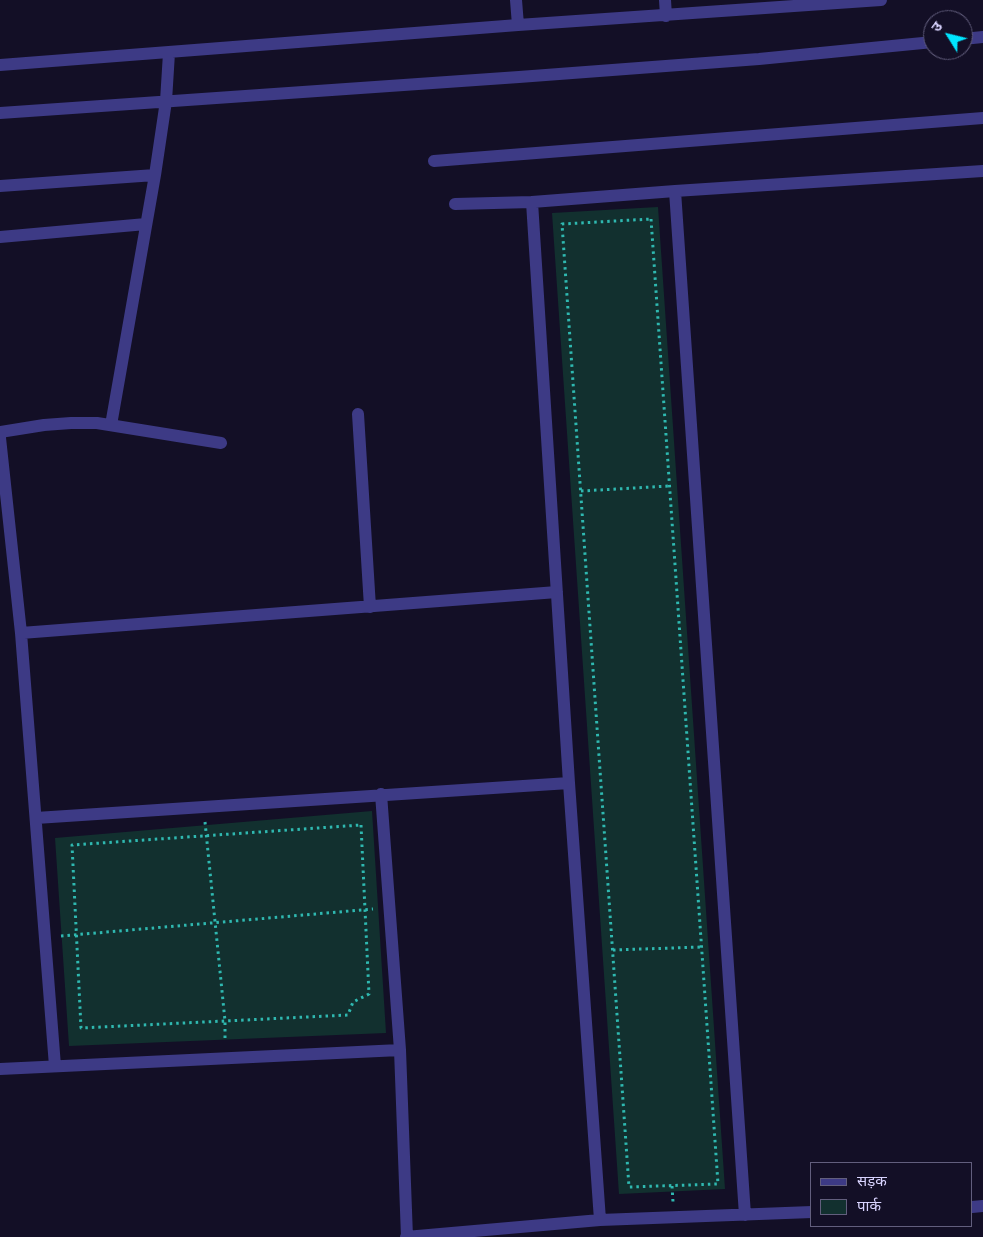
<!DOCTYPE html>
<meta charset="utf-8">
<style>
body{margin:0}
#map{position:relative;width:983px;height:1237px;overflow:hidden;background:#130f26;font-family:"PT Sans","Noto Sans Devanagari",sans-serif}
canvas{display:block}
.legend{position:absolute;left:810px;top:1162px;width:162px;height:65px;box-sizing:border-box;background:#130f26;border:1px solid #625e7d;margin:0;padding:6px 9px;list-style:none;font-size:15px;color:#d9d4ff}
.legend li{display:flex;align-items:center;gap:10px;height:25px}
.legend b{width:25px;border:1px solid #625e7d}
.north{position:absolute;left:923px;top:10px;width:50px;height:50px;box-sizing:border-box;background:#130f26;border:1px solid #625e7d;border-radius:50%;rotate:306deg;font-size:14px;font-weight:700;line-height:20px;text-align:center;color:#d9d4ff}
.north::after{content:'';display:block;margin:auto;width:18px;height:22px;background:#00e5ff;clip-path:polygon(50% 0,100% 100%,50% 72%,0 100%)}
</style>
<div id="map">
<canvas width="983" height="1237"></canvas>
<ul class="legend">
<li><b style="height:6px;background:#3d3a85"></b>सड़क</li>
<li><b style="height:14px;background:#12302f"></b>पार्क</li>
</ul>
<div class="north">उ</div>
</div>
<script>
const g = document.querySelector('canvas').getContext('2d');
g.lineJoin = 'round';
function paint(path, color) { g.fillStyle = color; g.fill(path, 'evenodd'); }
function trace(path, color, width, dash) { g.strokeStyle = color; g.lineWidth = width; g.lineCap = dash ? 'butt' : 'round'; g.setLineDash(dash || []); g.stroke(path); }
const green = new Path2D(`
 M658 207 725 1189 619 1194 552 213Z
 M372 811 386 1033 69 1046 55 838Z`);
const path = new Path2D(`
 M651 219 718 1184 629 1187 562 224Z
 M581 491 669 486
 M205 822 225 1021V1042
 M361 825 369 994 353 1002 348 1015 81 1028 72 845Z
 M61 936 373 909
 M613 950 702 947
 M672 1186 673 1202`);
const minor = new Path2D(`
 M516 0 518 25
 M665 0 666 16
 M963 39 983 37
 M0 65 518 25 881 0
 M0 113 519 77 759 59 933 42
 M434 161 983 118
 M0 186 155 175
 M675 191 745 1215
 M455 204 532 202
 M0 237 146 224
 M358 414 370 607
 M111 425 155 175 166 101 169 53
 M0 432 44 425 71 423H97L221 443
 M0 438 21 633 55 1066
 M21 633 557 592
 M381 794 400 1050 407 1237
 M36 818 569 783
 M0 1069 400 1050
 M972 1207 983 1206
 M600 1220 569 783 532 202 675 191 983 171
 M406 1237 600 1220 812 1212`);
paint(green, '#12302f');
trace(path, '#2fb8b0', 3, [2.5, 4]);
trace(minor, '#3d3a85', 12);
</script>
